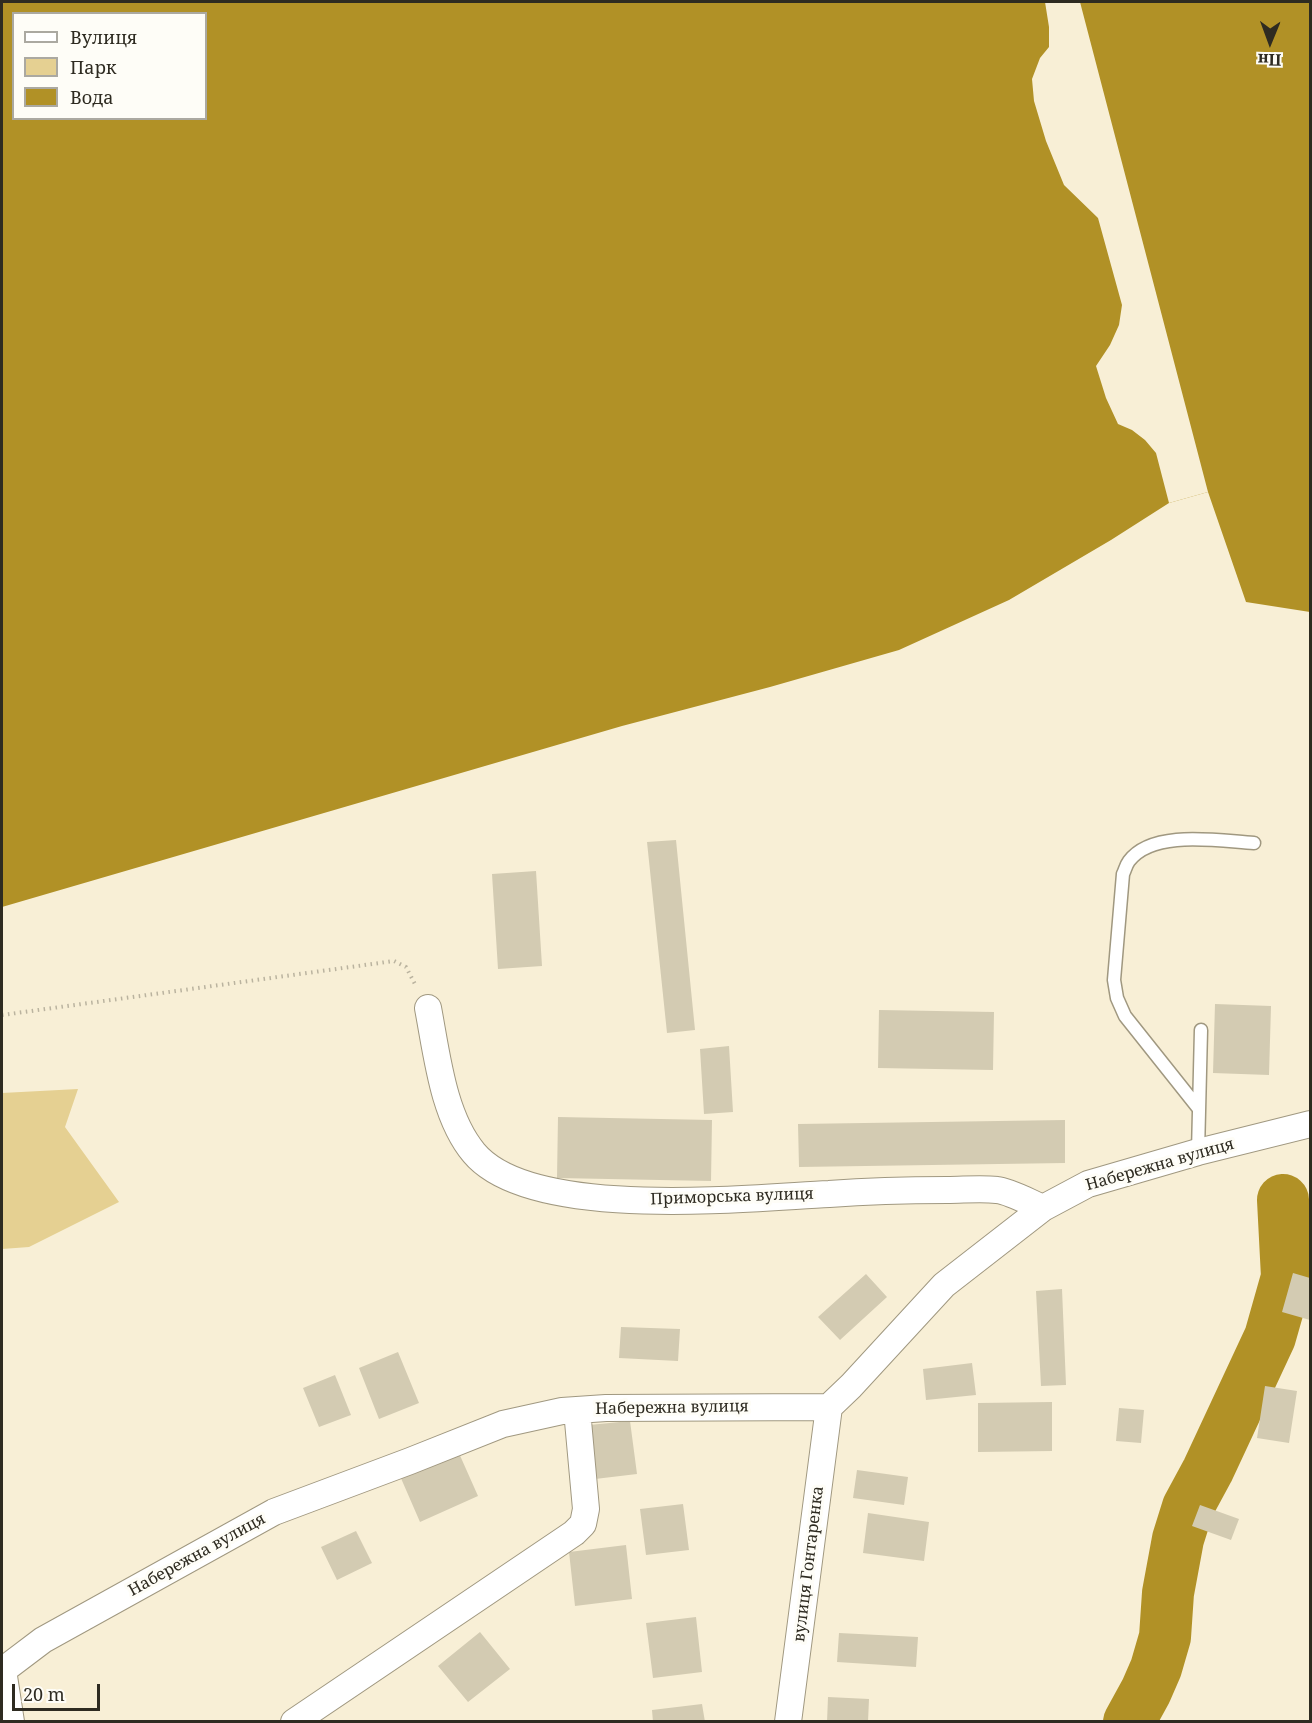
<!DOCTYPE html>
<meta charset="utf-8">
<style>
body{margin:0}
#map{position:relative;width:1312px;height:1723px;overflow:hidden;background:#f8efd6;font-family:"Noto Serif",serif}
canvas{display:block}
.frame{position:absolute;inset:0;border:3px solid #2e2b21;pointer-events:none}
.legend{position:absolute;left:12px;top:12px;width:195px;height:108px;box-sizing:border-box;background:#fefdf7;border:2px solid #aba9a1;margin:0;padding:8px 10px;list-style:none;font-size:18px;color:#2e2b21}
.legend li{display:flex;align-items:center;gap:12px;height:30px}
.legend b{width:30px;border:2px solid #aba9a1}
.north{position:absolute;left:1240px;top:12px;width:60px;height:60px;-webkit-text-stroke:4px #fefdf7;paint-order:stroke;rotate:181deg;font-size:16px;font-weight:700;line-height:24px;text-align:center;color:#2e2b21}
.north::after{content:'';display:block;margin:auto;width:21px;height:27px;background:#2e2b21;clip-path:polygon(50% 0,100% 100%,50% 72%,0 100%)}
.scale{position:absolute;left:12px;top:1684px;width:88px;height:27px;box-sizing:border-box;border:3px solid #2e2b21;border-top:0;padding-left:8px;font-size:18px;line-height:21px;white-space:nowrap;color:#2e2b21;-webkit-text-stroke:4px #fefdf7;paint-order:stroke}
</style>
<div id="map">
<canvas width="1312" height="1723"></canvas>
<div class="frame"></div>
<ul class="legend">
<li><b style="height:8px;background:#fff"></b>Вулиця</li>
<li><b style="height:16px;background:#e5d092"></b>Парк</li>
<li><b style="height:16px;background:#b19126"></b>Вода</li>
</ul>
<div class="north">Пн</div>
<div class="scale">20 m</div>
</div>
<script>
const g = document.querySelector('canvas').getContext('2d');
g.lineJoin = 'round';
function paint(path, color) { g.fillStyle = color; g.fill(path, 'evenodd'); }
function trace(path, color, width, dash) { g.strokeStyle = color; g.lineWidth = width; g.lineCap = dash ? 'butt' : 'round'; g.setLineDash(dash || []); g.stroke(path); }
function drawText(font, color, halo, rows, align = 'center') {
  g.font = font + ' "Noto Serif",serif'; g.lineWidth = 6; g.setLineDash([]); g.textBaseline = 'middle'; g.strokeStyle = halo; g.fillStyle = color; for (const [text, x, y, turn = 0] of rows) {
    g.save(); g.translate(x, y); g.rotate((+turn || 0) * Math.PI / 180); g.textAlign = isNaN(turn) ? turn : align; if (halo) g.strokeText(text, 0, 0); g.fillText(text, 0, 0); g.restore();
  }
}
const green = new Path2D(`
 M78 1089 65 1127 119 1202 29 1247 2 1249V1093Z`);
const water = new Path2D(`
 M2 2H1310V612L1246 602 1208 492 1169 503 1111 540 1009 600 899 650 770 687 622 726 2 907ZM14 14H206V118H14Z`);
const pier = new Path2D(`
 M1045 2H1080L1208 492 1169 503 1156 453 1145 440 1132 430 1118 424 1106 398 1096 366 1110 345 1119 325 1122 305 1098 218 1064 185 1046 141 1034 101 1032 79 1040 58 1049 47V27Z`);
const river = new Path2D(`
 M1129 1722 1146 1691 1156 1668 1165 1637 1168 1593 1178 1539 1188 1507 1208 1470 1270 1337 1287 1277 1283 1200`);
const building = new Path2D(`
 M676 840 695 1030 667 1033 647 842Z
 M536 871 542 966 498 969 492 874Z
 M1215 1004 1271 1006 1269 1075 1213 1073Z
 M879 1010 994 1012 993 1070 878 1068Z
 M729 1046 733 1112 704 1114 700 1049Z
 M558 1117 712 1120 711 1181 557 1178Z
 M1065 1120V1163L799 1167 798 1124Z
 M1293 1273 1310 1278V1320L1282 1312Z
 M866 1274 887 1297 840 1340 818 1317Z
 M1062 1289 1066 1385 1041 1386 1036 1291Z
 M621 1327 680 1329 678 1361 619 1358Z
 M398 1352 419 1403 379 1419 359 1368Z
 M972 1363 976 1395 926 1400 923 1369Z
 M335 1375 351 1415 319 1427 303 1388Z
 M1265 1386 1297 1391 1289 1443 1257 1438Z
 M1052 1402V1451L978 1452V1403Z
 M1119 1408 1144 1410 1141 1443 1116 1441Z
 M630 1421 637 1474 595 1479 589 1425Z
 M458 1451 478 1496 420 1522 400 1476Z
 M857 1470 908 1477 904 1505 853 1498Z
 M683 1504 689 1550 646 1555 640 1509Z
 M1200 1505 1239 1519 1231 1540 1192 1526Z
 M868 1513 929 1522 924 1561 863 1553Z
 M356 1531 372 1563 337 1580 321 1547Z
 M626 1545 632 1599 575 1606 569 1552Z
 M696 1617 702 1672 653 1678 646 1623Z
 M480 1632 510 1669 468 1702 438 1666Z
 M839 1633 918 1637 916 1667 837 1662Z
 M828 1697 869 1699 868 1722H827Z
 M702 1704 705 1722H653L652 1710Z`);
const path = new Path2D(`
 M2 1015 394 961 406 967 416 986`);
const lane = new Path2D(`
 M1199 1109 1125 1016 1117 998 1114 980 1123 874C1125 870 1126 865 1129 861 1153 829 1219 841 1254 843
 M1198 1152 1201 1030`);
const street = new Path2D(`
 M428 1008C437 1055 443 1116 474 1153 531 1221 746 1198 829 1194 869 1191 908 1190 947 1190 963 1190 981 1188 997 1190 1009 1191 1031 1203 1043 1208
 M3 1670 11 1722
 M2 1671 43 1640 274 1512 410 1461 503 1424 562 1411 606 1408 829 1407 851 1386 944 1285 1043 1208 1088 1184 1198 1152 1310 1124
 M294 1722 574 1533 583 1524 586 1509 577 1410
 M788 1722 829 1407`);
const streetNames = [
 ["Набережна вулиця",1160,1165,-16],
 ["Приморська вулиця",732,1197,-2],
 ["Набережна вулиця",672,1408,-1],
 ["Набережна вулиця",197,1555,-29],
 ["вулиця Гонтаренка",809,1564,-83]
];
paint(green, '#e5d092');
paint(water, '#b19126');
paint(pier, '#f8efd6');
trace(river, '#b19126', 52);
paint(building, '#d3cbb2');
trace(lane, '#a09880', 15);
trace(street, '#a09880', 28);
trace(path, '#bab39f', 4, [1.5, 4.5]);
trace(lane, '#fff', 12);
trace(street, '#fff', 26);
drawText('16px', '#2e2b21', '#fefdf7', streetNames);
</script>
